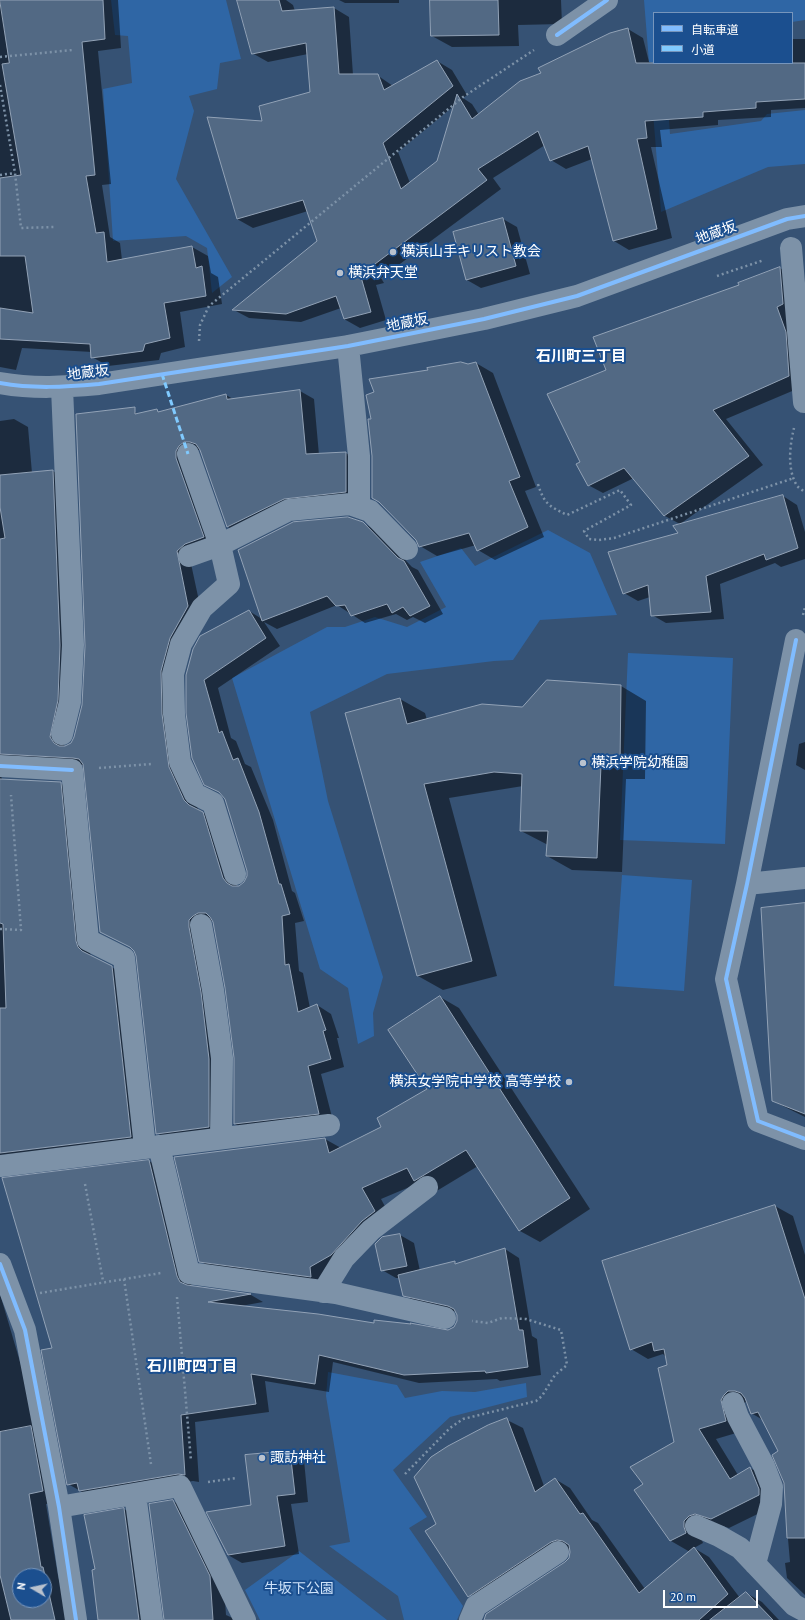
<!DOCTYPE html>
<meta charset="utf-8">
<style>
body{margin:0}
#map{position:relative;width:805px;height:1620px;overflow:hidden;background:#365274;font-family:"PT Sans","Noto Sans JP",sans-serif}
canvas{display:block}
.legend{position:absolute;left:653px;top:12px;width:140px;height:52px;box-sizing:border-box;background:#1b4f8f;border:1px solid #7695bc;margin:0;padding:5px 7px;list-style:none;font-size:12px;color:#fff}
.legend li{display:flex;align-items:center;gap:8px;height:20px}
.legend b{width:20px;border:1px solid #7695bc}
.north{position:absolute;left:12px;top:1568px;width:40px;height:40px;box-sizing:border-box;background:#1b4f8f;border:1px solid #7695bc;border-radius:50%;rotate:279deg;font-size:11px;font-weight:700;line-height:16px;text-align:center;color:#fff}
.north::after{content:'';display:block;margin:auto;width:14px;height:18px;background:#b9c2ce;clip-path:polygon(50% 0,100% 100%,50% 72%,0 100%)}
.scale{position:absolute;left:663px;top:1590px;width:95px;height:18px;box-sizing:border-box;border:2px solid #fff;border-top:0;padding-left:5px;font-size:12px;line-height:14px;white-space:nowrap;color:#fff;-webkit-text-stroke:3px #1b4f8f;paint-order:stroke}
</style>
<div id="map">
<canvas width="805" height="1620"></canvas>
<ul class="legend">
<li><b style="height:5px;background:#80bcff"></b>自転車道</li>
<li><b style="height:5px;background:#80caff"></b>小道</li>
</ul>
<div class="north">N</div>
<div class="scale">20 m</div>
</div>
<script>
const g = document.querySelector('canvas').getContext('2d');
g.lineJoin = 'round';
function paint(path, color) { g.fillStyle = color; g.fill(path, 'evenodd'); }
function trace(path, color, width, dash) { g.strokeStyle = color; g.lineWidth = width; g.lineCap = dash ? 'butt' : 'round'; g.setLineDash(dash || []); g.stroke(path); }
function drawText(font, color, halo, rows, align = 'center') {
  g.font = font + ' "PT Sans","Noto Sans JP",sans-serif'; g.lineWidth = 4; g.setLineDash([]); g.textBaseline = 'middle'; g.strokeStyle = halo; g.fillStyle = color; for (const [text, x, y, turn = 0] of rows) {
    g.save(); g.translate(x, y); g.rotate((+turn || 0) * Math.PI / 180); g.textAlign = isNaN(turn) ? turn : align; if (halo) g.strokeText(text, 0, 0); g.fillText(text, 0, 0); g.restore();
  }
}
const green = new Path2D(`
 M111 0H226L241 59 220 63 217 89 189 96 194 111 176 179 232 277 212 293 207 248 186 236 113 241 103 89 132 83 128 36 115 35Z
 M644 0H805V20L792 22V13H654V63H665L670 134 761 121 767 114 805 110V164L768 167 661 212Z
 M548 530 590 553 617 615 540 620 513 660 494 661 387 674 310 712 328 801 383 977 373 1013 374 1036 358 1044 348 988 320 969 232 678 327 627H345L375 617 407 627 446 607 420 562 461 548 475 566Z
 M628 653 733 658 725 844 620 840Z
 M622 875 692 880 684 991 614 986Z
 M328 1372 397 1385 405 1398 442 1391 475 1392 526 1383 527 1397 450 1417 393 1470 427 1517 409 1528 463 1606 457 1620H404L398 1596 329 1546 350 1542 326 1396Z
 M299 1551 387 1620H260L245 1590Z`);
const shadow = new Path2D(`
 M0 0H118L121 48 98 51 111 184 102 185 110 237 120 243 122 260 192 247 208 256 211 273 218 277 222 304 180 312 185 347 161 353 159 360 108 366 92 357V352L22 348 16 370 0 367Z
 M255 0H286L293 5 295 11 334 8 349 17 353 75H377L393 86 437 61 452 70 467 95 463 98 472 104 479 115 542 74 628 29 643 38 649 62 654 63H792V39H805V108L771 110V117L718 120V125L660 130 662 147H651L672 238 629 250 614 241 592 159 566 169 551 160 545 145 493 178 501 189 381 278 384 283 376 285 386 320 360 328 344 319 341 308 301 322 249 318 234 310 318 241 308 211 253 228 237 219 263 123 311 92 308 54 268 62 252 53ZM455 105 438 161 410 183 398 152Z
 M339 0H399V3H345Z
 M431 0H561L562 24 518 25 519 46 452 47 432 36Z
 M503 219 517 227 530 274 481 288 467 280 454 232Z
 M780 268 794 276 804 386 726 419 763 465 680 524 665 516 634 478 603 493 588 485 581 462 607 371 740 286Z
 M476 363 493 373 536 487 525 491 544 537 495 560 478 550 476 545 437 556 420 546 372 420 467 365Z
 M300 391 314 399 319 455 346 453 360 461V499L242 535 228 527 201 450H198L217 545 190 559 202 615 183 649 182 776 198 809 216 821 237 887H239L245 883 248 877V871L187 676 249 611 262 619 363 523 377 531 412 567 418 570 443 614 425 623 413 617 407 620 396 614 365 623 337 605 277 629 264 622 280 646 218 688 231 738 236 741 245 764 251 767 273 820 292 891 295 893 304 921 295 923 299 971 303 973 310 1008 317 1005 331 1014 339 1038H337L344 1067 321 1074 333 1121 249 1132 235 1124 236 1058 226 988 213 920 207 923 222 1135 171 1141 157 1133 137 956 83 765 15 761 1 774 2 780 60 783 74 791 89 950 91 956 126 975 145 1145 0 1156V421L14 419 28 427 32 473 53 471 67 479 71 708 64 747 71 744 75 737 83 703 135 412 138 414H158L226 395 233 399Z
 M783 496 797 505 805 532V559L781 567 775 563 720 584 724 619 666 623 652 615 650 597 638 601 624 593 680 533Z
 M621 686 646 701 645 779H626L622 872 572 870 547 856 548 845 521 831 523 786 449 798 497 976 443 990 418 976 346 714 400 699 425 713 427 720 523 708Z
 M805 742V770L796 765 799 744Z
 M805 904V1117L773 1101Z
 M440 997 459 1008 590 1209 540 1242 520 1231 478 1166 435 1192 419 1183 381 1199 394 1223 382 1232 330 1288 220 1273 200 1261 325 1139 341 1148 383 1128 428 1089Z
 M149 1161 163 1169 192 1287 251 1295 263 1302 241 1306 375 1324 448 1331 455 1327 458 1321 457 1312 418 1303 404 1295 399 1278H396L382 1270 400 1235 414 1243 420 1271 454 1262 457 1264 505 1249 519 1258 532 1336 537 1339 541 1375 500 1381 497 1379 419 1383 333 1362 329 1392 265 1381 269 1412 195 1422 199 1482 193 1481 93 1498 68 1484 53 1349 4 1179Z
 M775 1206 793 1216 805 1255V1595L787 1578 785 1563 790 1562 785 1504V1487L773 1455 779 1452 763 1420 751 1413 746 1402 741 1405 743 1431 716 1439 738 1475 750 1468 768 1478 776 1505 729 1528 713 1523 701 1538 703 1543 694 1548 709 1557 740 1598 746 1593 762 1602 779 1620H493L570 1558 571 1549 480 1599 465 1591 437 1524 507 1420 523 1428 544 1486 555 1479 570 1488 592 1520 598 1523 645 1589 690 1552 671 1541 636 1490 644 1484 675 1442 666 1357 663 1354 648 1359 631 1349Z
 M0 1294 61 1501 46 1504 58 1576 70 1620H0ZM20 1576H44V1600H20Z
 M290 1452 304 1460 308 1502 291 1504 299 1554 242 1563 228 1555 252 1505Z
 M173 1501 187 1509 224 1585 226 1615 237 1620H165Z
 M124 1509 138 1517 152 1620H100L97 1570Z`);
const building = new Path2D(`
 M0 0H103L105 39 82 42 95 175 86 176 96 233 104 232 107 262 192 246 196 268 202 266 206 296 164 303 170 338 145 344 143 351 91 358 90 344 0 339V308L33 313 25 256H0V178L21 175 2 64 9 63Z
 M237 0H279L282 11 334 7 339 74H378L384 90 437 60 453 86 383 143 401 189 437 161 457 94 472 119 520 81 541 73 538 68 610 33 628 28 636 63H805V99L756 102V108L703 112V117L645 121 647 138 637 139 657 229 613 241 588 146 550 161 538 131 478 169 487 180 367 270 369 275 361 277 371 312 344 319 336 296 286 314 232 310 317 241 303 200 237 219 207 117 262 121 259 106 310 92 306 43 252 54Z
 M430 0H498L499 35 431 36Z
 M503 218 516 266 466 280 453 232Z
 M780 267 783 304 777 307 786 332 789 376 713 410 749 456 664 516 624 468 588 486 576 464 580 462 547 394 606 370 593 337 739 285 738 283Z
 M461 362 468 364 476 362 520 477 509 481 528 527 477 551 469 533 419 547 416 540 379 502 372 498V456L368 419H371L366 395 374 392 369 379 428 370 427 368Z
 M300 390 306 454 346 452V492L284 499 227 527 200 450 196 444 190 442H184L179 446 176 451V458L204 537 185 544 177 551 188 606 170 638 161 671 162 714 169 767 184 800 189 805 203 812 223 878 227 883 232 886H239L244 882 247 876V871L225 799 219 792 204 785 192 758 186 713V675L193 649 200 636 249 610 266 638 204 680 219 733 222 731 233 760 238 758 259 812 279 884H281L290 914 282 916 285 965 289 964 298 1012 317 1004 326 1030 323 1031 331 1059 308 1066 319 1114 234 1124V1058L225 988 213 922 210 917 206 913H198L193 916 189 920V927L201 992 209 1059V1127L156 1134 136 956 134 951 130 947 100 932 83 764 79 759 73 758 0 754V539L5 538 0 507V475L53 470 60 645 58 700 50 737 54 743 59 746H65L71 743 74 737 82 705 85 646 76 414 135 407V414L157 409 158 412 226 394 227 399Z
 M783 495 798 548 766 560 764 554 706 576 711 612 651 616 648 585 623 594 608 552 678 533 673 526Z
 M348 517 363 522 398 558 404 561 430 606 410 616 403 607 392 613 387 604 351 616 345 605 336 606 327 596 262 621 238 550 293 522Z
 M547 680 621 685 620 765H601L597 858 546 856 548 831H520L522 774 494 772 424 784 472 961 417 976 345 713 400 698 407 724 482 704 522 707Z
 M0 779 61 782 76 941 78 947 82 951 112 966 131 1137 0 1153V1008H6L3 924 0 923Z
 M805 903V1114L772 1101 761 908Z
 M440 996 570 1198 519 1231 466 1150 414 1181 407 1168 362 1188 375 1211 362 1221 331 1255 310 1267 311 1277 199 1262 174 1157 325 1138 329 1153 381 1127 377 1118 427 1089 388 1030Z
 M149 1160 177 1276 180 1282 187 1285 251 1294 208 1302 318 1314 374 1323V1320L411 1324 410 1323 448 1330 454 1327 457 1321V1315L454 1309 448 1306 403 1296 398 1275 455 1261V1264L505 1248 519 1330H523L528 1367 486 1373 485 1371 404 1375 319 1355 315 1384 251 1374 256 1404 181 1415 185 1475 178 1474 79 1491 77 1483 67 1485 41 1350 52 1348 2 1178Z
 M775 1205 805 1299V1538H787L784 1483 772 1455 778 1451 758 1412 751 1414 745 1398 741 1393 735 1391H728L724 1395 721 1400 726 1421 699 1429 730 1479 750 1467 759 1489V1495L711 1519 695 1514 689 1516 684 1521V1527L686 1533 670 1541 634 1490 643 1484 630 1467 674 1442 658 1368 667 1365 664 1349 654 1351 652 1342 630 1350 602 1261Z
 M400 1234 407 1266 381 1271 375 1244 382 1237Z
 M507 1418 535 1492 555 1478 580 1514 583 1513 639 1593 694 1547 728 1594 699 1620H484L486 1614 565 1562 569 1558 570 1552 569 1545 563 1541 557 1540 551 1542 468 1597 425 1531 436 1524 414 1477 431 1457 448 1446 488 1425Z
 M31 1426 43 1491 29 1494 41 1567H43L55 1620H11L0 1575V1432ZM20 1576H44V1600H20Z
 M290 1451 295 1494 277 1496 285 1546 228 1555 206 1512 251 1505 245 1455Z
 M173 1500 210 1576 213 1620H164L149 1504Z
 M124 1508 139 1620H98L92 1570 95 1569 84 1515Z
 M746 1592 773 1620H710Z`);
const path = new Path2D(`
 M0 57 73 50
 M0 85 15 173 21 228 54 227
 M0 175 15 173
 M717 276 764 260
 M199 341 200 325 209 306 463 97 534 50
 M794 428C790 444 787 468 796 484 797 487 802 490 805 492
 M538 484C544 504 549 506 567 515L620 490 631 505 584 531 589 539 599 540 614 538 794 478
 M803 615 805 607
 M99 768 152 764
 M0 929 21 930 11 795
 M85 1184 103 1281
 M124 1279 151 1464
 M40 1293 161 1273
 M177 1297 191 1461
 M405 1474 450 1428 463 1419 536 1401 542 1396 555 1375 567 1365 561 1330 526 1319 502 1318 488 1323 472 1321
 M208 1482 237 1478`);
const minor = new Path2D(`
 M557 35 607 0
 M791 248 804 402
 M348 346 359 456V507
 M0 383C33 389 65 387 99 384L348 346 484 319 577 296 787 219 805 216
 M188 454 220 545 229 584 202 608 181 644 173 674 174 714 180 762 195 794 213 803 235 874
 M189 556 220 545 289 510 350 504 370 511 407 549
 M796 640 747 884 726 979 758 1121 805 1139
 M62 734 70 702 73 645 62 388
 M0 766 72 770 88 940 124 958 145 1147
 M747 884 805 878
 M201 925 213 990 222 1058 221 1138
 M159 1146 189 1273 336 1293 445 1318
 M0 1166 329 1125
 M0 1264 25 1330 59 1507 76 1620
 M323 1292 344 1258 371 1230 427 1187
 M733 1403 738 1417 764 1466 772 1487 771 1504 755 1564
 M135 1494 152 1620
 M59 1507 180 1486 245 1620
 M696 1526 719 1536 740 1548 794 1605 805 1611
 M470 1620 476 1606 558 1552`);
const quiet = new Path2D(`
 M162 374 188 454`);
const cycleway = new Path2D(`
 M557 35 607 0
 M0 383C33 389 65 387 99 384L348 346 484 319 577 296 787 219 805 216
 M796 640 747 884 726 979 758 1121 805 1139
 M0 766 72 770
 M0 1264 25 1330 59 1507 76 1620`);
const markers = [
 [393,252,4,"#b9c2ce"],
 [340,273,4,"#b9c2ce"],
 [583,763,4,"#b9c2ce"],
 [569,1082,4,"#b9c2ce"],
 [262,1458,4,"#b9c2ce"]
];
const streetNames = [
 ["地蔵坂",716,233,-20],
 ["地蔵坂",407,323,-11],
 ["地蔵坂",88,373,-7]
];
const poiNames = [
 ["横浜山手キリスト教会",401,252],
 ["横浜弁天堂",348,273],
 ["横浜学院幼稚園",591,763],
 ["横浜女学院中学校 高等学校",561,1082,"right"],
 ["諏訪神社",270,1458]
];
const parkNames = [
 ["牛坂下公園",299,1589]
];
const neighbourhoodNames = [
 ["石川町三丁目",581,357],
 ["石川町四丁目",192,1367]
];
paint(green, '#2f66a5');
paint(shadow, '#0007');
paint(building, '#526984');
trace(building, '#92a2b6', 1);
trace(path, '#7d92a8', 2.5, [2, 3]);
trace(minor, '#7d92a8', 22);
trace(quiet, '#80caff', 3, [6, 3]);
trace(cycleway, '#80bcff', 4);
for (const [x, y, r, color] of markers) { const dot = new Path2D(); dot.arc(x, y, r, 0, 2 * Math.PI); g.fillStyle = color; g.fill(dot); trace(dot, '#1b4f8f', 1.5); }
drawText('14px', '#fff', '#1b4f8f', streetNames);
drawText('14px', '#fff', '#1b4f8f', poiNames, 'left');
drawText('14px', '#cfe3fa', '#1b4f8f', parkNames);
drawText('bold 15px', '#fff', '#1b4f8f', neighbourhoodNames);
</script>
